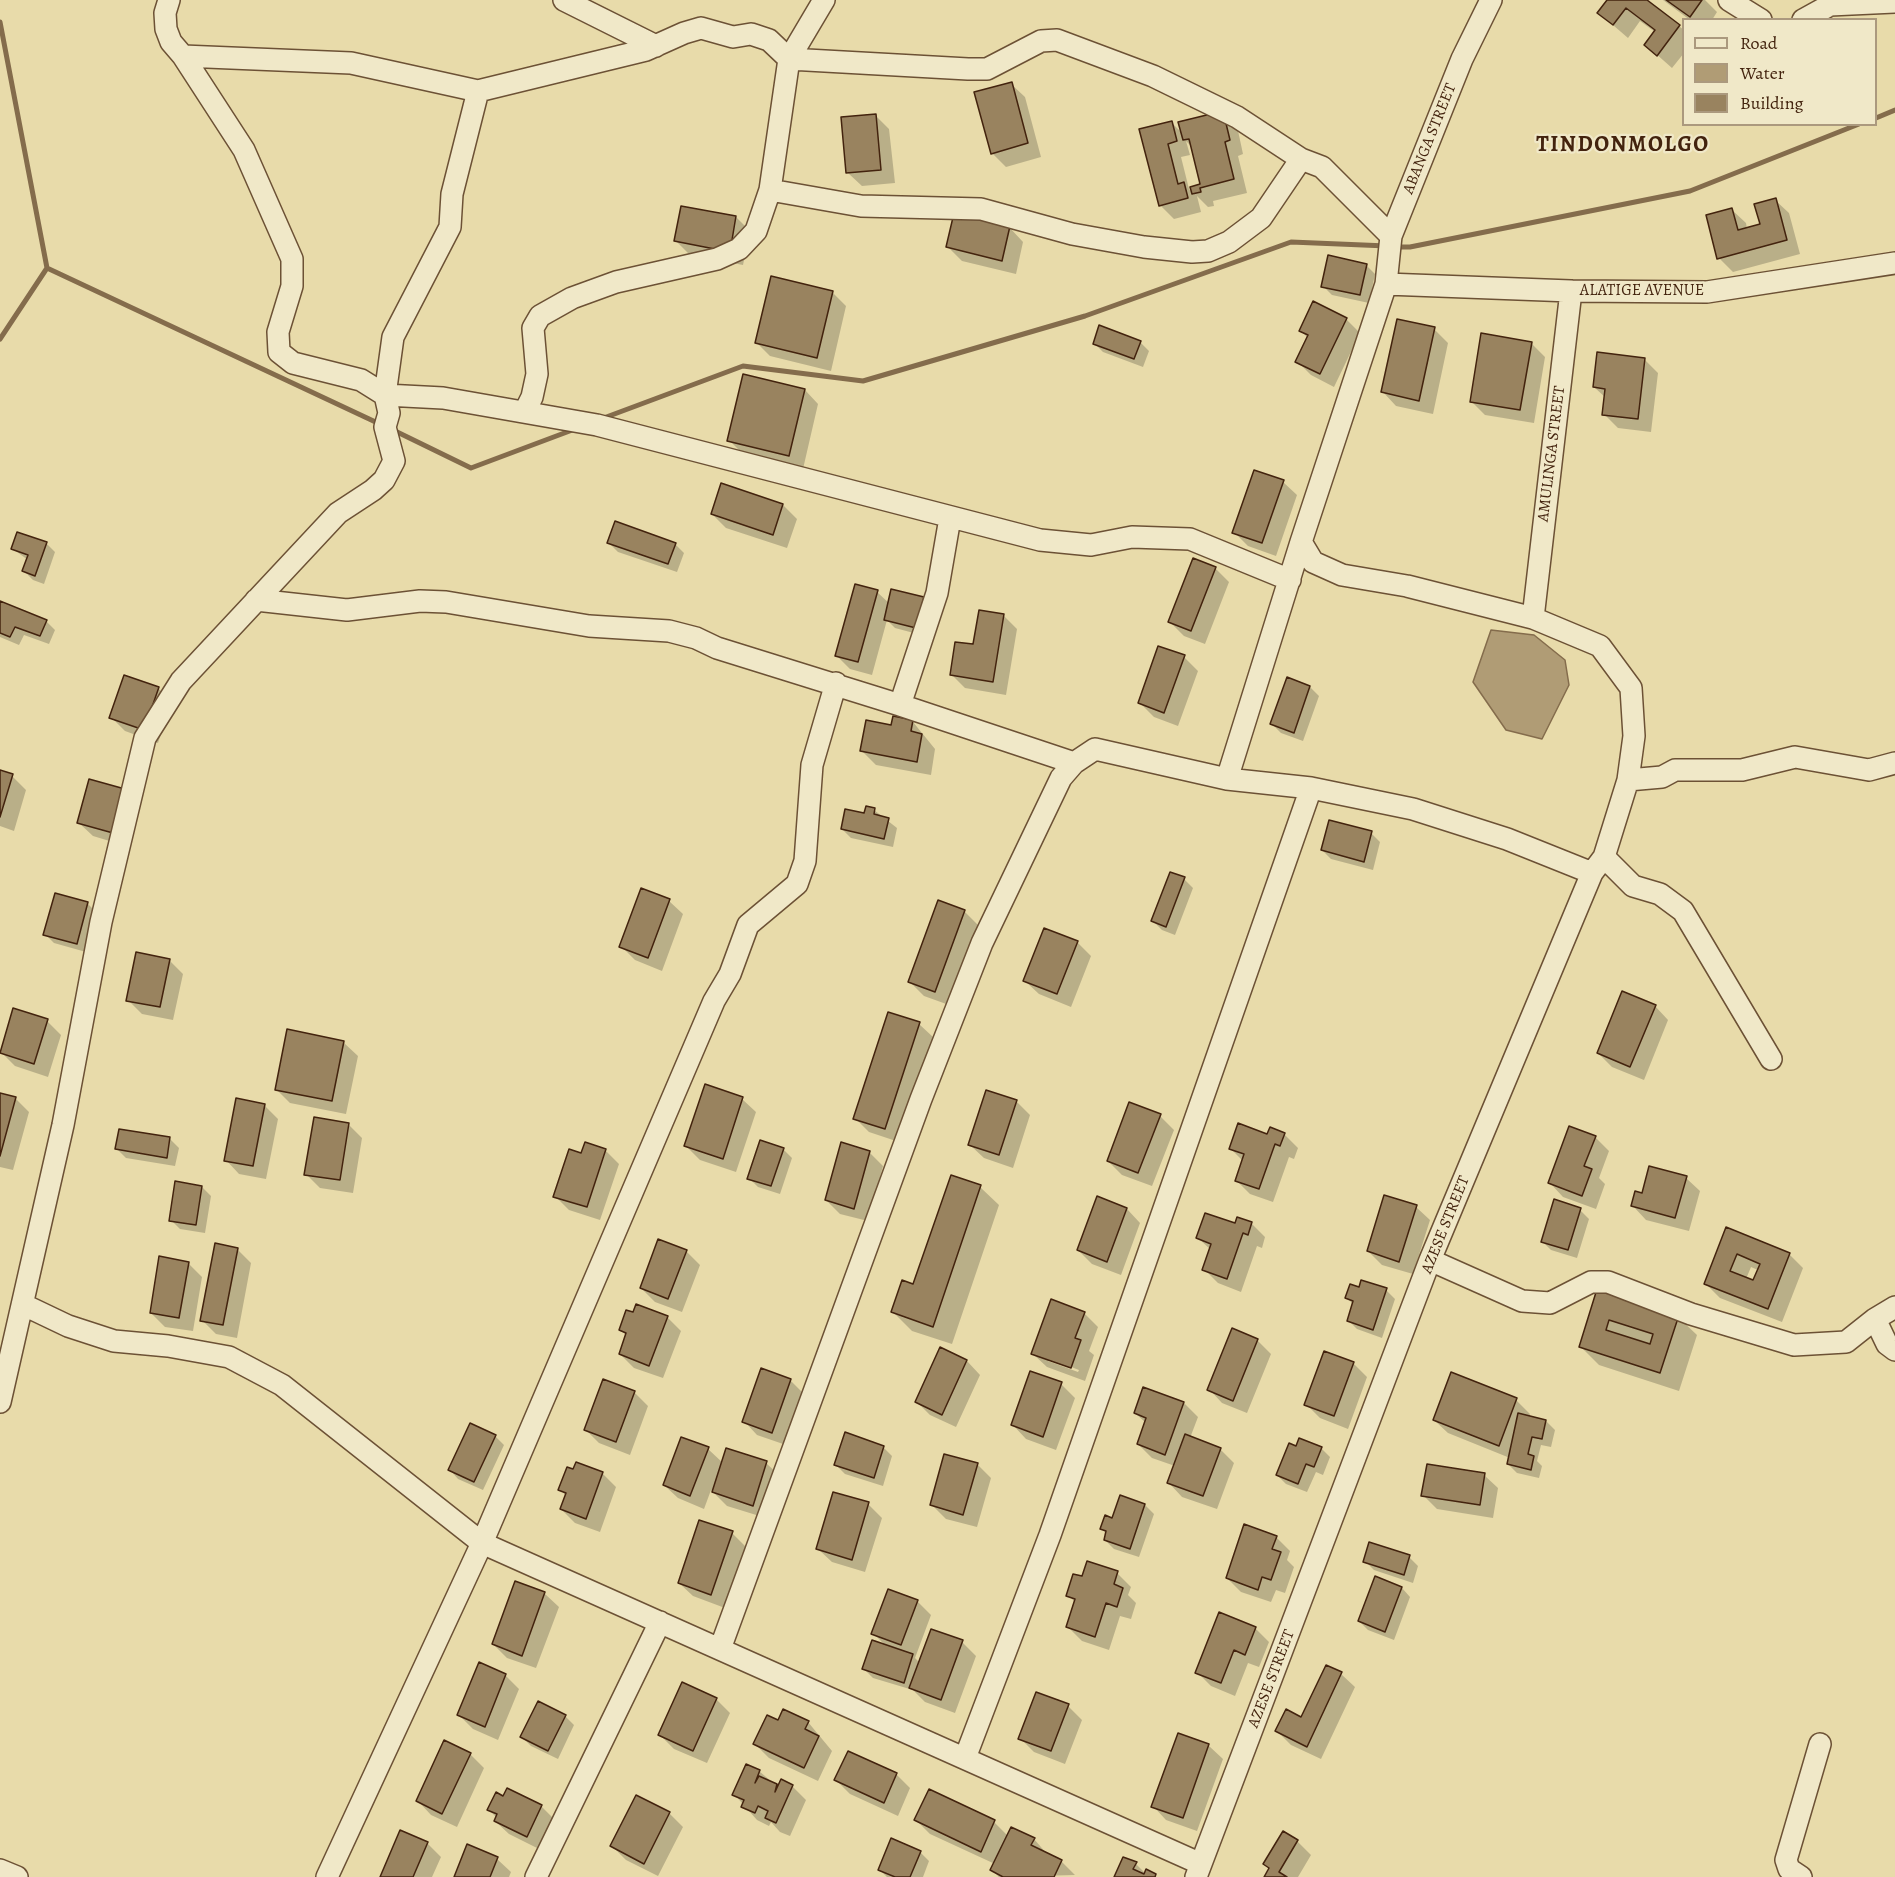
<!DOCTYPE html>
<style>
body{margin:0}
#map{position:relative;width:1895px;height:1877px;overflow:hidden;background:#e8dbaa;font-family:Alegreya,serif}
canvas{display:block}
.legend{position:absolute;left:1682px;top:18px;width:195px;height:108px;box-sizing:border-box;background:#f0e8c8;border:2px solid #ab997e;margin:0;padding:8px 10px;list-style:none;font-size:18px;color:#43230e}
.legend li{display:flex;align-items:center;gap:12px;height:30px}
.legend b{width:30px;border:2px solid #ab997e}
</style>
<div id="map">
<canvas width="1895" height="1877"></canvas>
<ul class="legend">
<li><b style="height:8px;background:#f0e8c8"></b>Road</li>
<li><b style="height:16px;background:#b09c75"></b>Water</li>
<li><b style="height:16px;background:#99835f"></b>Building</li>
</ul>
</div>
<script>
const g = document.querySelector('canvas').getContext('2d');
g.lineJoin = 'round';
function paint(path, color) { g.fillStyle = color; g.fill(path, 'evenodd'); }
function trace(path, color, width, dash) { g.strokeStyle = color; g.lineWidth = width; g.lineCap = dash ? 'butt' : 'round'; g.setLineDash(dash || []); g.stroke(path); }
function drawText(font, color, halo, rows, align = 'center') {
  g.font = font + ' Alegreya,serif'; g.lineWidth = 4.5; g.setLineDash([]); g.textBaseline = 'middle'; g.strokeStyle = halo; g.fillStyle = color; for (const [text, x, y, turn = 0] of rows) {
    g.save(); g.translate(x, y); g.rotate((+turn || 0) * Math.PI / 180); g.textAlign = isNaN(turn) ? turn : align; if (halo) g.strokeText(text, 0, 0); g.fillText(text, 0, 0); g.restore();
  }
}
const water = new Path2D(`
 M1491 630 1534 635 1565 660 1569 685 1542 739 1506 730 1473 682Z`);
const shadow = new Path2D(`
 M1609 0H1645L1684 30V53L1672 68 1646 45 1655 32 1640 21 1628 38 1599 13Z
 M1663 0H1705L1717 12 1712 20H1690Z
 M1011 84 1025 97 1041 157 1006 167 992 153Z
 M1223 112 1237 126 1243 154 1238 156 1247 193 1213 201 1214 206 1208 207 1197 196 1201 212 1174 219 1160 205 1141 130 1171 122 1183 134ZM1186 141 1193 148 1202 185 1192 188 1194 195 1189 189 1181 157 1190 155Z
 M875 115 889 129 895 183 862 186 848 173Z
 M1775 200 1789 213 1800 254 1733 272 1719 258 1732 210 1746 223 1747 229 1761 225Z
 M736 217 750 231 743 265 690 255 676 241Z
 M1010 228 1023 242 1016 274 962 261 948 247Z
 M1366 265 1375 274 1369 303 1332 295 1323 286Z
 M832 292 846 306 831 371 770 356 756 342Z
 M1314 303 1346 319 1360 333 1334 387 1311 375 1297 361 1308 338 1300 330Z
 M1434 329 1448 343 1433 414 1396 406 1383 392Z
 M1140 342 1149 351 1143 367 1103 352 1094 343Z
 M1531 343 1545 357 1534 423 1485 415 1471 401Z
 M1644 359 1658 373 1651 432 1618 428 1604 414 1606 398 1594 387Z
 M805 390 818 404 803 469 743 454 729 440Z
 M1283 482 1297 495 1276 556 1248 546 1234 532Z
 M783 505 797 519 787 548 726 528 712 514Z
 M46 543 55 552 44 584 33 580 24 571 28 560 13 549Z
 M609 543 675 544 684 553 677 572 618 552Z
 M1215 568 1229 582 1205 644 1184 636 1170 622Z
 M877 592 890 604 923 599 932 608 925 636 895 628 887 620 872 675 850 669 837 656Z
 M0 605 46 621 55 630 49 644 24 635 19 645 0 637Z
 M1003 615 1017 629 1006 695 965 688 952 675Z
 M1184 657 1198 671 1178 726 1154 717 1140 703Z
 M1310 687 1319 696 1303 741 1281 733 1272 724Z
 M158 688 172 702 158 743 125 731 111 717Z
 M894 718 913 722 935 749 931 775 876 765 862 751 892 726Z
 M0 772 12 776 26 790 14 831 0 826Z
 M138 804 126 846 93 836 79 823Z
 M874 810 897 828 893 847 851 838 842 829Z
 M1371 833 1380 842 1373 870 1331 859 1322 850Z
 M1184 879 1193 888 1175 935 1162 930 1153 921Z
 M56 895 88 904 97 913 86 952 54 943 45 934Z
 M669 901 683 914 662 971 635 960 621 946Z
 M964 911 978 925 949 1005 924 996 910 982Z
 M1077 942 1091 956 1071 1007 1039 994 1025 981Z
 M169 960 183 974 173 1020 142 1014 128 1000Z
 M1655 1006 1668 1020 1644 1080 1612 1067 1598 1053Z
 M47 1021 61 1035 48 1077 15 1066 1 1052Z
 M919 1024 933 1037 899 1142 869 1132 855 1118Z
 M344 1043 358 1056 346 1114 290 1103 276 1089Z
 M0 1094 15 1098 29 1112 13 1170 0 1167Z
 M742 1099 756 1112 736 1172 700 1160 686 1146Z
 M1016 1101 1030 1115 1013 1168 984 1158 970 1145Z
 M265 1106 278 1119 266 1179 239 1174 226 1160Z
 M1160 1116 1174 1130 1152 1186 1122 1175 1108 1161Z
 M348 1124 362 1138 353 1193 320 1188 306 1174Z
 M1284 1134 1298 1148 1294 1159 1289 1157 1273 1202 1250 1194 1236 1180 1243 1161 1231 1149 1268 1135Z
 M1595 1137 1609 1151 1599 1178 1605 1184 1596 1209 1563 1197 1550 1183Z
 M170 1139 179 1148 175 1166 126 1158 117 1149Z
 M783 1149 792 1158 780 1194 758 1187 749 1178Z
 M605 1150 619 1164 600 1220 569 1210 555 1196 582 1155Z
 M869 1152 883 1166 868 1221 840 1214 826 1200Z
 M1686 1178 1700 1191 1689 1231 1646 1220 1633 1206 1643 1195Z
 M202 1187 211 1196 205 1233 180 1229 171 1220Z
 M980 1187 999 1205 952 1344 912 1331 893 1312 914 1286Z
 M1416 1207 1430 1220 1413 1274 1382 1265 1368 1251Z
 M1127 1209 1140 1223 1121 1275 1092 1264 1078 1250Z
 M1580 1210 1589 1219 1577 1258 1551 1250 1542 1241Z
 M1238 1219 1252 1224 1265 1237 1262 1248 1257 1246 1241 1292 1218 1283 1204 1269 1211 1250 1198 1238 1236 1225Z
 M1727 1229 1789 1254 1803 1268 1782 1322 1720 1298 1706 1284ZM1751 1267 1758 1270 1754 1282 1746 1279Z
 M237 1249 251 1263 237 1338 216 1334 202 1320Z
 M686 1251 700 1265 682 1312 655 1302 641 1288Z
 M188 1263 202 1277 193 1331 165 1327 151 1313Z
 M1360 1289 1386 1290 1395 1299 1382 1338 1357 1329 1348 1320 1353 1304 1347 1298Z
 M1598 1291 1678 1317 1697 1335 1679 1391 1599 1365 1581 1347Z
 M1084 1313 1098 1327 1089 1351 1094 1355 1085 1381 1047 1367 1033 1354ZM1048 1358 1079 1370 1078 1372 1048 1361Z
 M667 1317 681 1331 663 1378 634 1368 620 1354 627 1336 621 1330Z
 M1233 1330 1258 1341 1271 1354 1247 1413 1222 1403 1209 1389Z
 M967 1361 980 1375 956 1427 930 1415 916 1401Z
 M1353 1363 1367 1377 1348 1429 1320 1418 1306 1404Z
 M1452 1374 1516 1400 1530 1414 1529 1417 1546 1421 1555 1430 1551 1447 1541 1445 1537 1461 1542 1466 1539 1478 1517 1473 1508 1464 1510 1458 1448 1433 1434 1420Z
 M790 1380 804 1394 786 1445 757 1435 744 1421Z
 M1061 1384 1075 1398 1056 1450 1026 1439 1013 1425Z
 M1144 1389 1184 1403 1198 1417 1190 1438 1220 1449 1234 1463 1217 1509 1182 1497 1169 1483 1175 1466 1152 1458 1138 1444 1146 1423 1135 1413Z
 M634 1392 648 1406 630 1455 599 1443 586 1430Z
 M495 1436 504 1445 483 1490 458 1479 450 1470Z
 M883 1447 892 1456 883 1486 845 1474 836 1465Z
 M1297 1448H1321L1330 1457 1323 1475 1316 1472 1307 1492 1286 1484 1277 1475Z
 M708 1449 723 1463H766L780 1476 766 1518 727 1506 711 1490 704 1509 678 1498 664 1485Z
 M977 1464 991 1478 977 1527 946 1519 932 1505Z
 M602 1473 616 1487 600 1532 575 1523 561 1509 566 1496 560 1489Z
 M1484 1475 1498 1488 1493 1518 1437 1509 1423 1495Z
 M868 1504 882 1518 865 1572 832 1562 818 1549Z
 M1145 1505 1154 1514 1139 1557 1114 1549 1105 1540 1107 1534 1102 1529 1113 1520Z
 M700 1522 732 1533 746 1547 725 1608 693 1596 679 1583Z
 M1276 1537 1290 1551 1287 1560 1294 1567 1285 1593 1276 1590 1271 1602 1241 1592 1227 1578Z
 M1409 1557 1418 1566 1413 1583 1374 1570 1365 1561Z
 M1117 1573 1131 1587 1128 1595 1136 1603 1131 1619 1120 1616 1109 1650 1082 1641 1068 1627 1076 1603 1068 1595 1083 1578Z
 M516 1583 545 1594 559 1607 536 1668 507 1658 493 1644Z
 M1402 1588 1410 1597 1394 1640 1368 1630 1359 1621Z
 M917 1601 931 1615 915 1658 920 1663 962 1642 976 1656 955 1713 925 1702 913 1690 873 1678 864 1669 887 1647 873 1633Z
 M1255 1628 1269 1642 1259 1667 1248 1663 1235 1696 1211 1686 1197 1672Z
 M1341 1674 1355 1687 1321 1759 1291 1745 1277 1731 1302 1719Z
 M505 1675 519 1689 498 1740 473 1729 459 1715Z
 M1037 1694 1068 1706 1082 1720 1065 1764 1034 1752 1020 1738Z
 M716 1699 730 1713 707 1763 674 1749 660 1735Z
 M784 1711 808 1722 832 1751 818 1781 769 1758 755 1744 779 1722Z
 M565 1716 574 1725 558 1759 531 1746 522 1737Z
 M1178 1735 1209 1746 1223 1759 1197 1831 1166 1820 1153 1806Z
 M470 1754 484 1768 457 1827 431 1815 418 1801Z
 M759 1771 779 1788 792 1786 806 1800 790 1836 780 1832 771 1822 769 1826 757 1820 734 1794Z
 M896 1774 910 1788 898 1816 850 1794 836 1780Z
 M504 1798 541 1806 555 1820 541 1850 509 1834 495 1821 497 1818 489 1810Z
 M669 1813 683 1827 658 1876 626 1860 612 1846Z
 M916 1820 994 1822 1008 1836 1034 1839 1047 1854 1061 1861 1075 1875 999 1877 992 1870 995 1864 930 1834Z
 M1297 1841 1311 1855 1298 1877H1266Z
 M427 1843 441 1857 432 1877H382Z
 M920 1852 929 1861 923 1877H887L880 1870Z
 M497 1859 511 1872 509 1877H455Z
 M1136 1864 1145 1873 1157 1877H1116Z`);
const stream = new Path2D(`
 M0 22 47 268 0 339
 M1876 118 1895 110
 M1396 247H1410L1690 191 1859 124
 M47 268 382 425
 M601 419 743 366 863 381 1085 316 1291 242 1387 246
 M393 430 471 468 575 429`);
const building = new Path2D(`
 M1607 0H1647L1680 25 1657 56 1644 45 1655 30 1626 8 1613 25 1597 13Z
 M1666 0H1702L1690 17Z
 M1012 82 1028 143 991 154 974 92Z
 M1223 111 1230 140 1225 142 1234 179 1200 188 1201 192 1192 194 1190 187 1200 184 1189 139 1183 140 1178 122Z
 M876 114 881 170 846 173 841 117Z
 M1172 121 1177 141 1168 144 1178 184 1184 182 1188 198 1159 206 1139 129Z
 M1776 198 1787 240 1717 259 1706 215 1732 208 1738 230 1760 224 1754 204Z
 M681 206 736 216 730 252 674 241Z
 M954 213 1010 226 1002 261 946 247Z
 M1328 255 1367 264 1360 295 1321 287Z
 M771 276 833 291 817 358 755 343Z
 M1313 301 1347 318 1320 374 1295 362 1308 335 1299 331Z
 M1397 319 1435 327 1419 401 1381 392Z
 M1099 325 1141 341 1134 359 1093 344Z
 M1481 333 1532 342 1520 410 1470 402Z
 M1597 352 1645 358 1638 419 1602 415 1605 389 1593 387Z
 M743 374 805 389 789 456 727 441Z
 M1254 470 1284 480 1262 543 1232 533Z
 M721 483 783 504 773 535 711 514Z
 M615 521 676 543 668 564 607 543Z
 M17 532 47 542 35 576 22 571 28 555 11 549Z
 M1193 558 1216 567 1191 631 1168 622Z
 M855 584 878 590 858 662 835 656Z
 M891 589 924 597 916 628 884 620Z
 M0 601 47 620 40 636 15 627 10 637 0 633Z
 M979 610 1004 614 993 682 950 675 955 642 973 644Z
 M1158 646 1185 655 1164 713 1138 703Z
 M124 675 159 687 144 730 109 718Z
 M1287 677 1310 686 1294 733 1270 724Z
 M893 716 913 720 911 731 922 734 917 762 860 751 866 720 891 725Z
 M0 770 13 774 0 817Z
 M89 779 125 789 113 833 77 823Z
 M866 806 875 808 874 814 889 818 884 839 841 829 845 809 864 813Z
 M1329 820 1372 831 1364 862 1321 850Z
 M1170 872 1185 877 1166 927 1151 921Z
 M641 888 670 899 648 958 619 947Z
 M55 893 88 902 77 944 43 935Z
 M938 900 965 910 935 992 908 982Z
 M1044 928 1078 941 1057 994 1023 981Z
 M136 952 170 959 160 1007 126 1001Z
 M1622 991 1656 1005 1630 1067 1597 1053Z
 M13 1008 48 1019 34 1064 0 1053Z
 M888 1012 920 1022 885 1129 853 1119Z
 M287 1029 344 1041 332 1101 275 1090Z
 M705 1084 743 1097 723 1159 684 1146Z
 M986 1090 1017 1100 999 1155 968 1145Z
 M0 1093 16 1097 0 1156Z
 M236 1098 265 1104 253 1166 224 1161Z
 M1129 1102 1161 1114 1138 1173 1107 1161Z
 M314 1117 349 1123 340 1180 304 1175Z
 M1238 1123 1267 1134 1270 1127 1285 1133 1280 1146 1275 1144 1259 1189 1235 1181 1244 1154 1229 1149Z
 M1569 1126 1596 1136 1584 1166 1592 1169 1582 1196 1548 1183Z
 M119 1129 170 1137 167 1158 115 1149Z
 M760 1140 784 1148 771 1186 747 1179Z
 M585 1142 606 1149 587 1207 553 1197 569 1149 581 1153Z
 M841 1142 870 1151 854 1209 825 1200Z
 M1649 1166 1687 1176 1675 1218 1631 1206 1635 1191 1642 1193Z
 M951 1175 981 1185 933 1327 891 1312 902 1280 913 1284Z
 M175 1181 202 1186 196 1225 169 1221Z
 M1384 1195 1417 1205 1399 1262 1367 1251Z
 M1097 1196 1127 1208 1107 1262 1077 1250Z
 M1554 1199 1581 1208 1568 1250 1541 1242Z
 M1205 1213 1235 1223 1237 1217 1252 1222 1248 1235 1243 1233 1227 1279 1202 1270 1211 1244 1196 1238Z
 M1726 1227 1790 1253 1768 1309 1704 1284ZM1737 1254 1760 1264 1753 1280 1730 1271Z
 M658 1239 687 1250 668 1299 640 1288Z
 M215 1243 238 1248 223 1325 200 1321Z
 M159 1256 189 1262 179 1318 150 1313Z
 M1361 1280 1387 1288 1373 1330 1347 1321 1353 1301 1345 1298 1350 1284 1359 1287Z
 M1597 1289 1679 1315 1660 1373 1579 1347ZM1609 1320 1653 1334 1650 1344 1606 1330Z
 M1051 1299 1085 1312 1075 1338 1081 1340 1071 1368 1031 1354Z
 M636 1304 668 1316 649 1366 619 1354 626 1333 619 1330 626 1310 633 1312Z
 M1232 1328 1258 1339 1233 1401 1207 1390Z
 M940 1347 967 1360 942 1415 915 1402Z
 M1324 1351 1354 1362 1334 1416 1304 1405Z
 M761 1368 791 1379 772 1433 742 1422Z
 M1030 1371 1062 1382 1043 1437 1011 1425Z
 M1451 1372 1517 1398 1499 1446 1433 1420Z
 M603 1379 635 1391 616 1442 584 1430Z
 M1143 1387 1184 1402 1165 1455 1137 1444 1146 1418 1134 1413Z
 M1518 1413 1546 1420 1542 1439 1532 1437 1528 1454 1534 1456 1531 1470 1507 1464Z
 M470 1423 496 1435 474 1482 448 1470Z
 M845 1432 884 1446 874 1478 834 1465Z
 M1185 1434 1221 1448 1203 1496 1167 1483Z
 M681 1437 709 1447 690 1496 663 1485Z
 M1299 1438 1322 1447 1314 1467 1306 1464 1298 1484 1276 1475 1289 1443 1296 1446Z
 M726 1448 767 1461 753 1506 712 1492Z
 M944 1454 978 1463 963 1515 930 1505Z
 M576 1462 603 1472 586 1519 560 1509 566 1493 558 1490 567 1467 573 1469Z
 M1427 1464 1485 1473 1480 1505 1421 1496Z
 M833 1492 869 1502 852 1560 816 1549Z
 M1120 1495 1145 1504 1130 1549 1104 1540 1106 1531 1100 1529 1105 1515 1112 1518Z
 M699 1520 733 1531 711 1595 678 1583Z
 M1244 1524 1277 1536 1272 1549 1281 1552 1271 1580 1262 1577 1258 1590 1226 1578Z
 M1369 1542 1410 1555 1404 1575 1363 1562Z
 M1087 1561 1118 1571 1114 1584 1123 1588 1117 1607 1106 1603 1095 1637 1066 1627 1075 1599 1066 1596 1073 1574 1082 1576Z
 M1375 1576 1402 1587 1385 1632 1358 1621Z
 M515 1581 545 1592 522 1656 492 1644Z
 M888 1589 918 1600 901 1645 871 1634Z
 M1219 1612 1256 1627 1245 1655 1234 1650 1221 1683 1195 1673Z
 M931 1629 963 1640 941 1700 909 1688Z
 M872 1640 913 1654 904 1683 862 1669Z
 M479 1662 506 1674 485 1727 457 1715Z
 M1326 1665 1342 1672 1307 1747 1275 1731 1286 1709 1301 1717Z
 M682 1682 717 1698 693 1751 658 1735Z
 M1036 1692 1069 1704 1051 1751 1018 1739Z
 M538 1701 566 1715 548 1751 520 1737Z
 M783 1709 809 1721 805 1729 819 1736 804 1768 753 1744 767 1715 778 1720Z
 M1178 1733 1209 1744 1183 1818 1151 1807Z
 M444 1740 471 1753 442 1814 416 1801Z
 M848 1751 897 1773 884 1803 834 1780Z
 M746 1764 760 1770 755 1783 759 1776 777 1784 775 1792 781 1779 793 1785 776 1823 765 1818 768 1811 758 1806 755 1813 741 1807 744 1800 732 1795Z
 M507 1788 542 1805 527 1837 494 1821 497 1814 487 1810 496 1792 503 1796Z
 M929 1789 995 1820 981 1852 914 1820Z
 M636 1795 670 1812 644 1864 610 1846Z
 M1011 1827 1035 1838 1031 1845 1062 1860 1054 1877H1003L990 1870Z
 M400 1830 428 1842 413 1877H380Z
 M1283 1831 1298 1840 1279 1872 1287 1877H1264L1269 1868 1263 1864Z
 M891 1838 921 1851 910 1877H895L878 1870Z
 M467 1844 498 1857 490 1877H454Z
 M1123 1857 1137 1862 1133 1869 1144 1874 1146 1869 1156 1874 1155 1877H1114Z`);
const street = new Path2D(`
 M564 0 656 46
 M1729 0 1761 20
 M1803 20 1830 5 1895 2
 M183 56 351 63 478 91 646 50 684 33 701 28 733 37 751 34 769 40 789 59 968 69H987L1041 41 1057 40 1153 76 1237 117 1301 159 1322 167 1391 236
 M478 91 452 194 450 227 393 337 385 395 443 398 597 425 1040 540 1091 545 1132 537 1190 539 1290 580
 M770 190 861 206 981 209 1072 234 1144 247 1192 252 1208 251 1229 242 1261 218 1301 159
 M1386 284 1571 291 1707 292 1895 263
 M525 411 532 397 537 374 533 328 540 316 572 298 616 282 717 259 739 249 756 231 770 190 789 59 824 0
 M950 518 937 593 900 705 1074 763
 M256 600 347 610 420 601 446 602 589 626 669 631 696 638 717 648 900 705
 M1533 618 1571 291
 M1227 779 1301 542 1386 284 1391 236 1462 59 1491 0
 M1628 780 1662 777 1675 770H1742L1795 757 1869 770 1895 763
 M1604 857 1633 886 1660 894 1683 911 1771 1059
 M1430 1260 1522 1301 1550 1303 1591 1282H1608L1691 1314 1794 1345 1846 1342 1875 1319 1895 1307
 M24 1305 68 1326 114 1341 168 1346 229 1357 282 1385 482 1543 1201 1864
 M1875 1319 1887 1344 1895 1350
 M0 1402 63 1125 101 922 145 738 181 681 338 513 373 490 384 480 394 461 385 427 389 413 385 395 361 380 293 363 279 352 278 332 292 286V259L244 150 183 56 171 42 166 29 165 13 169 0
 M720 1649 921 1099 982 943 1061 778 1074 763 1095 749 1227 779 1311 788 1413 809 1507 839 1592 873
 M965 1758 1050 1535 1311 788
 M0 1870 17 1877
 M327 1877 482 1543 714 1001 730 974 748 925 797 884 805 861 812 765 836 683
 M536 1877 660 1622
 M1196 1877 1430 1260 1592 873 1604 857 1628 780 1634 736 1631 688 1600 646 1533 618 1407 586 1342 575 1313 562 1301 542
 M1801 1877 1789 1869 1786 1860 1820 1744`);
const streetNames = [
 ["ABANGA STREET",1430,139,-68],
 ["ALATIGE AVENUE",1642,291],
 ["AMULINGA STREET",1552,454,-83],
 ["AZESE STREET",1446,1225,-68],
 ["AZESE STREET",1272,1679,-69]
];
const districtNames = [
 ["TINDONMOLGO",1623,146]
];
paint(water, '#b09c75');
trace(water, '#846c4c', 1.5);
paint(shadow, '#0003');
trace(stream, '#846c4c', 5);
paint(building, '#99835f');
trace(building, '#43230e', 1.5);
trace(street, '#6c5135', 24);
trace(street, '#f0e8c8', 21);
drawText('16px', '#43230e', '#f0e8c8', streetNames);
g.letterSpacing = '1.5px';
drawText('bold 22px', '#43230e', '#f0e8c8', districtNames);
g.letterSpacing = '0px';
</script>
